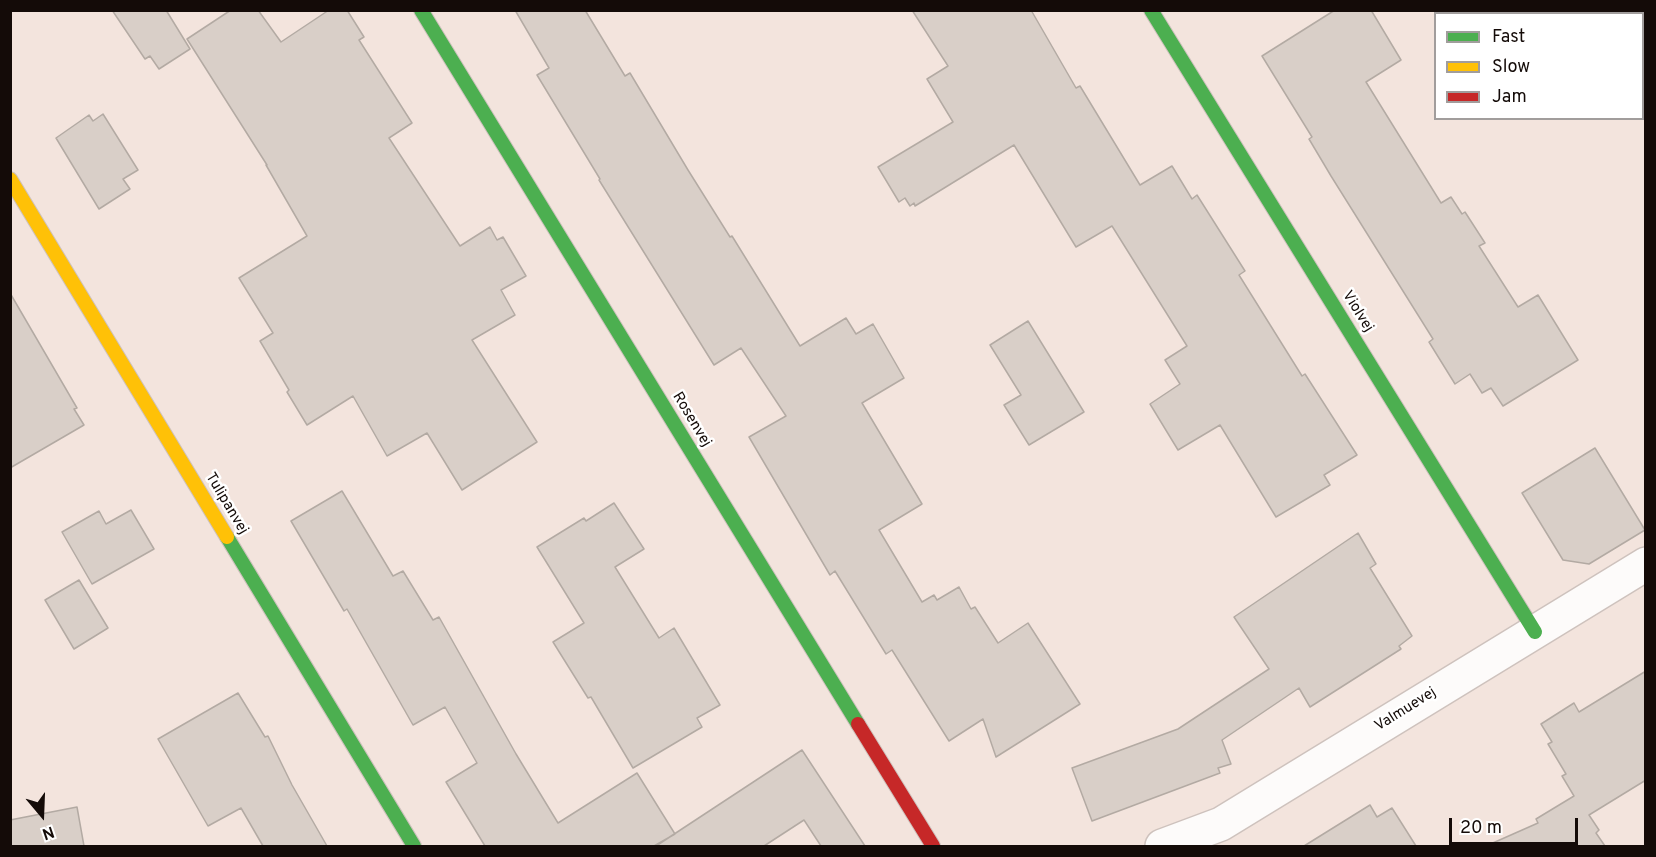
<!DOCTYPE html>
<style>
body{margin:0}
#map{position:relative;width:1656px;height:857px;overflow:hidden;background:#f3e4dd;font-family:Overpass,sans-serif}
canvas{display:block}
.frame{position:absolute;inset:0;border:12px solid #140b08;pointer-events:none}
.legend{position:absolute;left:1434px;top:12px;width:210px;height:108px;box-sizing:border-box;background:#fff;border:2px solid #a19d9c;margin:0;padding:8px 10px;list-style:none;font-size:18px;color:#140b08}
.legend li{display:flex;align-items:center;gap:12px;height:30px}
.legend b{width:30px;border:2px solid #a19d9c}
.north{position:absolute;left:12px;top:785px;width:60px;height:60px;-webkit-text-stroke:4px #fff;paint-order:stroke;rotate:161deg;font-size:16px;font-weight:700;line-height:24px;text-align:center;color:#140b08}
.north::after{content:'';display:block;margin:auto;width:21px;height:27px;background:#140b08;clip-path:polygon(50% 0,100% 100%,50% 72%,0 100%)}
.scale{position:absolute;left:1449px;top:818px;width:129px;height:27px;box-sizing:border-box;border:3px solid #140b08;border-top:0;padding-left:8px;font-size:18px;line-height:21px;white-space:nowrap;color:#140b08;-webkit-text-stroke:4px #fff;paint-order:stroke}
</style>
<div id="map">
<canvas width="1656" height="857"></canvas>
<div class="frame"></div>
<ul class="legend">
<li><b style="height:8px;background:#4caf50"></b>Fast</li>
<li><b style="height:8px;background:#ffc107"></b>Slow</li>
<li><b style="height:8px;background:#c62828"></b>Jam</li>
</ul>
<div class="north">N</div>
<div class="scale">20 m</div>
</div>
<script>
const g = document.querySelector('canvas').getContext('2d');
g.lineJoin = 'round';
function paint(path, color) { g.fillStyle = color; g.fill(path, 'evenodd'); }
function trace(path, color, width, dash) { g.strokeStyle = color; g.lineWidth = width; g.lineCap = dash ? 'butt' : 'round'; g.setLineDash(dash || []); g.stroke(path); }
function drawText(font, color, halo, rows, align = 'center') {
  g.font = font + ' Overpass,sans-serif'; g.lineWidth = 5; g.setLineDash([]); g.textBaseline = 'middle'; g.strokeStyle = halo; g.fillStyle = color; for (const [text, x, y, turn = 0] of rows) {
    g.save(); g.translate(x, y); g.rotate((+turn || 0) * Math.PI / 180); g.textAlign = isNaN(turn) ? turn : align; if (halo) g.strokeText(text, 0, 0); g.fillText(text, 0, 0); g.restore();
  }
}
const building = new Path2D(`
 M112 10H166L190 49 159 69 150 56 145 59Z
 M231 10H258L281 42 329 10H347L364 37 359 40 412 123 389 138 460 246 490 227 497 240 503 237 526 276 501 290 515 315 472 340 537 442 462 490 427 433 387 456 353 396 307 425 287 392 289 390 260 341 273 333 239 278 307 236 266 165H267L187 39Z
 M515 10H585L625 76 630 73 688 170 730 237 732 236 800 346 846 318 856 334 873 324 904 378 862 403 922 504 879 530 922 602 934 595 937 600 959 587 971 609 975 607 998 643 1028 623 1080 704 996 757 983 719 949 741 892 650 886 654 835 571 830 575 749 437 786 416 741 348 714 365 599 180 600 179 537 75 549 68Z
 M912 10H1031L1076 88 1080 86 1140 185 1172 166 1192 199 1197 195 1245 271 1239 275 1302 376 1305 374 1357 455 1324 475 1330 485 1276 517 1220 425 1178 450 1150 404 1180 384 1165 360 1187 346 1112 226 1076 247 1014 145 915 206 914 203 910 206 905 198 899 202 878 167 953 122 927 79 948 66Z
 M1335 10H1371L1401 60 1366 82 1441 203 1451 197 1462 214 1465 212 1485 243 1479 246 1518 307 1538 295 1578 360 1503 406 1491 388 1482 393 1470 374 1455 384 1429 342 1433 339 1331 176 1309 139 1312 137 1262 56Z
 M103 114 138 170 123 179 130 189 99 209 56 138 89 115 93 121Z
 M10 293 77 408 74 409 84 425 10 468Z
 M1028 321 1084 412 1029 445 1004 405 1021 395 990 345Z
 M1595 448 1645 530 1589 564 1563 560 1522 493Z
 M342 491 393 576 403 571 433 620 439 617 516 754 558 823 637 773 675 834 654 846H485L446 782 477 763 445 707 413 725 347 609 344 611 291 521Z
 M614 503 644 549 615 567 659 638 674 628 720 705 697 718 702 727 633 768 591 697 588 698 553 642 584 623 537 547 584 518 586 521Z
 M131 510 154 549 92 584 62 532 99 511 106 524Z
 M1358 533 1376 564 1370 568 1412 636 1399 646 1401 649 1310 707 1299 688 1222 740 1231 764 1218 768 1220 773 1092 821 1072 768 1178 729 1269 669 1234 617Z
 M79 580 108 628 74 649 45 600Z
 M1646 671V780L1589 815 1599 830 1596 833 1605 846H1486L1538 823 1536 819 1574 796 1562 776 1566 774 1548 744 1552 742 1541 724 1574 703 1579 712Z
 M238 693 265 737 268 736 292 785 327 846H263L241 808 208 826 158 739Z
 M802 750 865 846H821L804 820 764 846H656Z
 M1370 805 1377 817 1392 808 1416 846H1304Z
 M77 807 84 846H10V820Z`);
const street = new Path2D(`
 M1162 846 1221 824 1646 564`);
const fast = new Path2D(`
 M421 10 858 724
 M1151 10 1535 632
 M227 537 414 846`);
const slow = new Path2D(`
 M10 179 227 537`);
const jam = new Path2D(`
 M858 724 933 846`);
const streetNames = [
 ["Violvej",1357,312,58],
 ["Rosenvej",691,420,59],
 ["Tulipanvej",226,504,59],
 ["Valmuevej",1406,710,-32]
];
paint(building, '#d9cfc8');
trace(building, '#b3aaa3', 1.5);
trace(street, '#cec2bd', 36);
trace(fast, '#cec2bd', 16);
trace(slow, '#cec2bd', 16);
trace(jam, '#cec2bd', 16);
trace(street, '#fdfbfa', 33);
trace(fast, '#4caf50', 14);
trace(slow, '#ffc107', 14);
trace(jam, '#c62828', 14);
drawText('15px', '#140b08', '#fff', streetNames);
</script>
